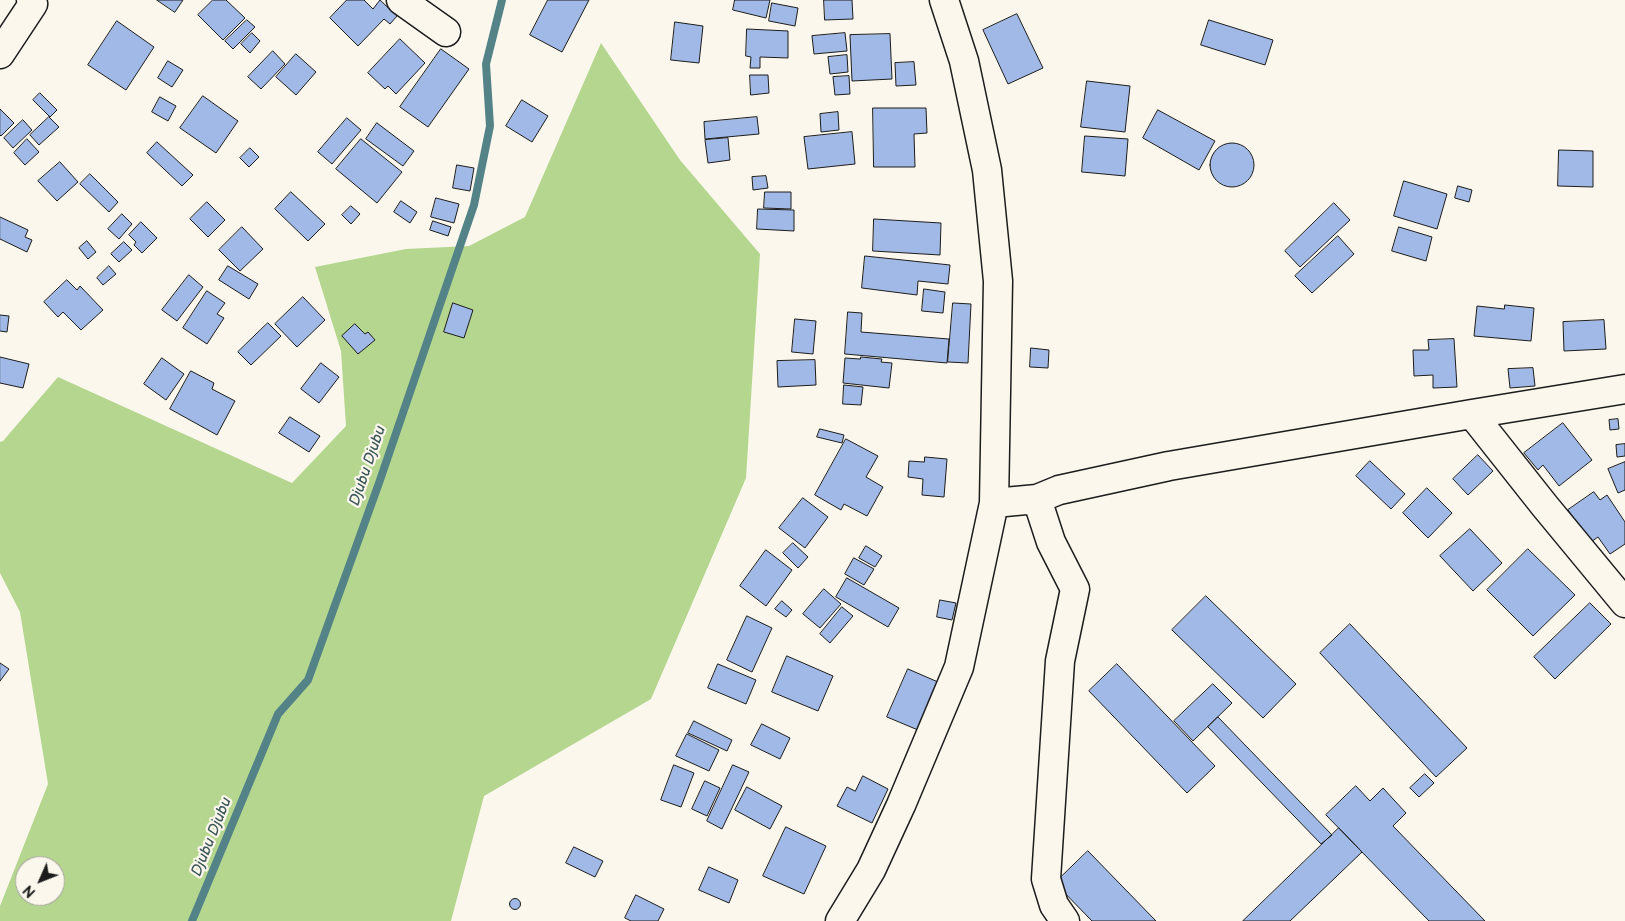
<!DOCTYPE html>
<style>
body{margin:0}
#map{position:relative;width:1625px;height:921px;overflow:hidden;background:#fbf7ec;font-family:"Balsamiq Sans",sans-serif}
canvas{display:block}
.north{position:absolute;left:15px;top:856px;width:50px;height:50px;box-sizing:border-box;background:#fbf7ec;border:1px solid #a29f99;border-radius:50%;rotate:226deg;font-size:14px;font-weight:700;line-height:20px;text-align:center;color:#1c1c1c}
.north::after{content:'';display:block;margin:auto;width:18px;height:22px;background:#1c1c1c;clip-path:polygon(50% 0,100% 100%,50% 72%,0 100%)}
</style>
<div id="map">
<canvas width="1625" height="921"></canvas>
<div class="north">N</div>
</div>
<script>
const g = document.querySelector('canvas').getContext('2d');
g.lineJoin = 'round';
function paint(path, color) { g.fillStyle = color; g.fill(path, 'evenodd'); }
function trace(path, color, width, dash) { g.strokeStyle = color; g.lineWidth = width; g.lineCap = dash ? 'butt' : 'round'; g.setLineDash(dash || []); g.stroke(path); }
function drawText(font, color, halo, rows, align = 'center') {
  g.font = font + ' "Balsamiq Sans",sans-serif'; g.lineWidth = 4.5; g.setLineDash([]); g.textBaseline = 'middle'; g.strokeStyle = halo; g.fillStyle = color; for (const [text, x, y, turn = 0] of rows) {
    g.save(); g.translate(x, y); g.rotate((+turn || 0) * Math.PI / 180); g.textAlign = isNaN(turn) ? turn : align; if (halo) g.strokeText(text, 0, 0); g.fillText(text, 0, 0); g.restore();
  }
}
const green = new Path2D(`
 M601 43 680 160 760 254 746 478 651 699 484 796 451 921H0V906L48 784 20 612 0 573V442L3 441 58 377 292 483 346 426 341 351 315 267 406 249 469 246 525 217ZM25 866H55V896H25Z`);
const stream = new Path2D(`
 M192 921 278 714 308 680 379 483 474 205 490 126 486 64 502 0`);
const building = new Path2D(`
 M157 0H183L175 12Z
 M213 0H226L245 18 223 40 198 15Z
 M347 0H364L373 9 380 0 397 16 390 24 384 19 358 46 330 18Z
 M548 0H589L562 52 530 35Z
 M735 0H770L766 18 733 10Z
 M824 0H852L853 19 825 20Z
 M772 3 798 8 795 26 769 21Z
 M1017 14 1043 68 1008 84 983 30Z
 M247 20 255 27 233 49 225 41Z
 M1209 20 1273 40 1265 65 1201 45Z
 M117 21 154 47 126 90 88 65Z
 M675 22 703 26 699 63 671 60Z
 M747 29 788 31V58L760 57V68H750L751 57 746 56Z
 M252 33 260 41 250 53 241 44Z
 M845 33 847 51 814 54 812 36Z
 M890 34 892 79 852 81 850 35Z
 M400 39 425 63 396 94 388 86 385 89 368 73Z
 M441 49 469 69 428 127 400 107Z
 M273 51 285 64 261 89 248 77Z
 M296 54 316 72 296 95 276 77Z
 M847 55 848 72 830 74 828 57Z
 M168 61 183 70 172 87 158 78Z
 M914 62 916 85 896 86 895 63Z
 M750 75H768L769 93 751 95Z
 M849 76 850 94 835 95 833 77Z
 M1087 81 1130 86 1125 132 1081 127Z
 M40 93 57 110 50 117 33 100Z
 M203 96 238 121 216 153 180 128Z
 M160 97 176 106 168 121 152 112Z
 M522 100 548 116 532 142 506 126Z
 M873 108H926L927 133 914 134 915 167H874Z
 M0 109 14 123 1 136 0 135Z
 M1158 110 1215 141 1199 170 1143 138Z
 M838 112 839 130 821 132 820 114Z
 M49 117 59 127 39 145 30 135Z
 M757 117 759 134 705 139 704 122Z
 M347 118 361 130 332 164 318 152Z
 M23 120 32 130 13 148 4 138Z
 M377 123 414 151 403 166 366 139Z
 M852 132 855 164 808 169 804 137Z
 M1085 136 1128 139 1125 176 1082 172Z
 M728 138 730 160 708 163 705 140Z
 M27 139 39 152 25 165 14 153Z
 M361 139 402 172 377 203 336 169Z
 M157 142 193 175 182 186 147 153Z
 M1210 165a22 22 0 1 1 44 0a22 22 0 1 1-44 0Z
 M250 148 259 157 249 167 240 158Z
 M1559 150 1593 151V187L1558 186Z
 M60 162 78 182 57 201 38 181Z
 M457 165 474 168 470 191 453 188Z
 M90 174 118 202 109 212 80 184Z
 M766 176 768 188 753 190 752 177Z
 M1404 181 1447 194 1437 229 1394 216Z
 M1458 186 1472 190 1469 202 1455 198Z
 M291 192 325 224 308 241 275 209Z
 M765 192H791V209L764 208Z
 M436 198 459 204 454 223 431 217Z
 M401 201 417 212 410 223 394 212Z
 M207 202 225 220 208 237 190 219Z
 M1334 203 1350 220 1300 267 1285 251Z
 M351 206 360 214 351 224 342 215Z
 M758 209 794 210V231L757 229Z
 M122 214 132 224 119 239 108 229Z
 M0 217 28 230 25 237 32 240 27 252 0 239Z
 M874 219 941 223 940 255 873 251Z
 M433 221 451 227 448 236 430 230Z
 M141 222 157 238 142 253 134 245 136 242 129 235Z
 M242 227 263 249 240 271 219 250Z
 M1399 227 1432 237 1426 261 1392 251Z
 M1338 236 1354 254 1312 293 1295 276Z
 M87 241 96 252 88 259 79 248Z
 M124 242 132 250 119 262 111 254Z
 M865 256 950 265 948 284 918 281 917 295 862 288Z
 M109 266 116 274 103 285 97 278Z
 M228 266 258 284 249 299 219 280Z
 M189 275 203 287 177 321 162 310Z
 M67 280 77 290 80 286 103 310 81 330 63 312 58 317 44 302Z
 M924 289 945 292 943 313 922 311Z
 M207 291 225 303 217 314 224 318 207 344 183 328Z
 M303 297 325 320 297 347 275 324Z
 M453 303 473 310 464 338 444 332Z
 M953 303 971 304 968 363 948 362Z
 M1505 305 1534 308 1531 341 1474 336 1477 306 1504 309Z
 M848 312 862 313 861 332 949 339 947 363 845 354Z
 M0 315 9 316 7 332 0 331Z
 M795 319 816 321 813 354 792 352Z
 M1604 320 1606 349 1564 351 1563 322Z
 M268 323 281 336 251 365 238 352Z
 M355 324 365 334 368 332 375 340 358 354 342 336Z
 M1454 339 1457 387 1433 388V375L1414 376 1413 350H1429L1428 340Z
 M1031 348 1049 350 1048 368 1030 367Z
 M0 357 29 364 23 388 0 383Z
 M861 357 882 359 881 362 892 363 889 388 843 383 845 358 860 359Z
 M162 358 184 374 166 400 144 384Z
 M815 360 816 385 778 387 777 361Z
 M321 363 339 377 319 403 301 389Z
 M1533 368 1535 386 1510 388 1508 369Z
 M191 371 214 383 212 389 235 401 217 435 170 409Z
 M844 385 863 387 861 405 843 404Z
 M290 417 320 436 309 452 279 433Z
 M1618 419 1619 429 1610 430 1609 420Z
 M1563 423 1592 460 1559 486 1543 465 1538 470 1524 453Z
 M820 429 844 435 842 443 817 437Z
 M846 439 878 456 866 477 883 487 867 516 844 504 841 510 815 495Z
 M1625 444V456L1617 457 1616 445Z
 M1478 455 1493 471 1468 495 1453 479Z
 M925 457 947 459 944 497 922 495 923 479 908 477 909 461 924 462Z
 M1370 461 1405 494 1391 509 1356 476Z
 M1625 462V490L1618 493 1608 469Z
 M1427 488 1452 513 1428 538 1403 513Z
 M1594 492 1600 500 1607 495 1625 522V544L1610 554 1598 537 1591 542 1568 510Z
 M803 498 828 517 805 548 779 528Z
 M1470 529 1502 563 1473 591 1440 556Z
 M793 543 808 557 798 568 783 553Z
 M866 546 882 556 875 567 859 558Z
 M1528 549 1575 595 1533 636 1487 590Z
 M766 550 792 570 766 606 740 586Z
 M854 558 874 569 864 585 845 574Z
 M847 578 899 608 888 627 836 597Z
 M824 589 841 604 820 628 803 614Z
 M1206 596 1296 684 1263 718 1172 630Z
 M940 600 956 603 952 620 937 617Z
 M782 601 792 610 786 617 775 609Z
 M1590 603 1611 624 1555 679 1534 657Z
 M842 607 853 616 830 643 820 634Z
 M747 616 772 628 752 672 727 660Z
 M1350 624 1467 748 1436 777 1320 653Z
 M787 656 833 676 818 711 772 692Z
 M0 663 9 669 0 681Z
 M718 664 756 680 746 704 708 688Z
 M1117 664 1215 766 1187 793 1089 691Z
 M908 669 938 682 918 730 887 717Z
 M1213 684 1232 703 1193 741 1174 721Z
 M1218 717 1332 835 1321 844 1208 727Z
 M694 721 732 740 727 751 688 733Z
 M762 724 790 738 780 759 751 745Z
 M687 734 719 750 709 771 676 756Z
 M674 765 694 773 681 807 661 800Z
 M733 765 749 772 722 829 707 821Z
 M1425 774 1434 783 1419 797 1410 788Z
 M863 776 888 789 872 823 837 806 847 787 855 791Z
 M705 781 720 788 707 816 692 809Z
 M1356 786 1370 801 1383 788 1406 813 1393 826 1485 921H1429L1326 815Z
 M747 787 782 806 770 829 735 810Z
 M786 827 826 846 804 894 763 876Z
 M1339 828 1362 852 1290 921H1243Z
 M574 847 603 861 595 877 566 863Z
 M1088 851 1156 921H1092L1055 883Z
 M709 867 738 880 729 903 699 890Z
 M636 895 664 909 658 921H631L625 918Z
 M509.5 904a5.5 5.5 0 1 1 11 0a5.5 5.5 0 1 1-11 0Z`);
const minor = new Path2D(`
 M401 0 446 32
 M0 54 33 4 31 0
 M1472 414 1544 505 1625 603
 M1037 499 1051 542 1075 589 1060 661 1046 879 1054 905 1065 921
 M994 503 1037 499 1059 490 1169 466 1472 414 1625 389
 M840 921 871 870 901 805 959 667 994 503 998 281 987 170 964 61 944 0`);
const waterNames = [
 ["Djubu Djubu",368,466,-71],
 ["Djubu Djubu",212,837,-68]
];
paint(green, '#b4d68f');
trace(stream, '#538386', 8);
paint(building, '#a1b9e6');
trace(building, '#1c1c1c', 1);
trace(minor, '#1c1c1c', 31);
trace(minor, '#fbf7ec', 28);
drawText('italic 15px', '#3c585a', '#fbf7ec', waterNames);
</script>
